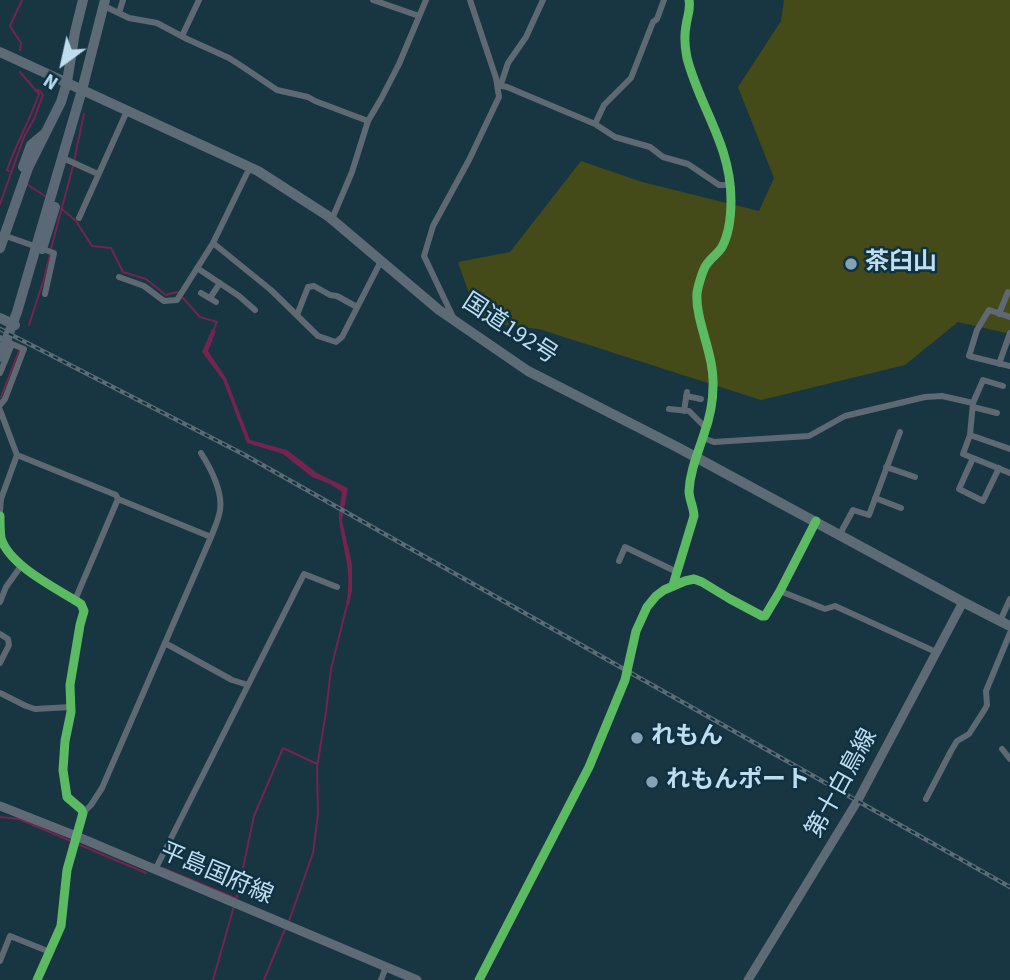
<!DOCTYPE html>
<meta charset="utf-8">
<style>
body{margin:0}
#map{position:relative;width:1010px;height:980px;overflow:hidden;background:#183542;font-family:"Source Sans 3",sans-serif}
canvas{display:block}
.north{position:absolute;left:28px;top:28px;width:70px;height:70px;-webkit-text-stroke:5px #0f3141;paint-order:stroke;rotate:213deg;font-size:19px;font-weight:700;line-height:28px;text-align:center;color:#beddef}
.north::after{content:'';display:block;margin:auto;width:24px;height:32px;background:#beddef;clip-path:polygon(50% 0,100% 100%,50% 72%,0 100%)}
</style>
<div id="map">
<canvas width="1010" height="980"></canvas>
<div class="north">N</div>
</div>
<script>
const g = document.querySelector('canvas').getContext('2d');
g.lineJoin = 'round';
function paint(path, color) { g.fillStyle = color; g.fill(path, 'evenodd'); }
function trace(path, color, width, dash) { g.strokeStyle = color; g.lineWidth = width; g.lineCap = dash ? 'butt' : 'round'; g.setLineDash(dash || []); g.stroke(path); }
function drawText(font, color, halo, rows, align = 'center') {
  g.font = font + ' "Source Sans 3","Noto Sans JP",sans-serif'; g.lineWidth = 5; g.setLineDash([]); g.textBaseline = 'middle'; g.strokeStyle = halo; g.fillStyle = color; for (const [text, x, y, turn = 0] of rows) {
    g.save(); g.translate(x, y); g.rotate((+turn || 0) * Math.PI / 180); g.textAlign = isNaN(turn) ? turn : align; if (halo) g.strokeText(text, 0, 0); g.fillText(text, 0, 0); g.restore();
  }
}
const green = new Path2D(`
 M784 0H1010V334L958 322 905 365 761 400 539 329 479 322 458 262 510 252 581 161 642 182 759 211 774 178 738 87 781 21Z`);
const water = new Path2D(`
 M212 329 216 331 208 351 226 378 250 440 287 450 317 473 348 488 342 520 352 564V591L349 605 346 604C353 571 343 551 339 520 338 511 341 501 342 492L330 484 312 477 283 454 247 443 223 380 202 352Z`);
const stream = new Path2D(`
 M20 50 21 43 10 26 22 0
 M74 161 84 114
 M9 171 7 170C16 144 30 120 39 94L20 72
 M28 185 45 196
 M0 204 24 137 34 119 43 95 40 91 35 90
 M63 210 76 221 92 246 111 248 123 272 146 279 166 295 177 292 179 294
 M51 249 73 166
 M183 298 200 317 217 322 213 331
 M29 325 44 279 50 254
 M1 397 19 351
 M0 817 19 819 146 873
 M163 868 235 898
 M236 901 254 816 283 748 317 764
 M289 921 313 853 318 814 317 767 326 712 331 669 347 605
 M213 980 234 906
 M264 980 285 929`);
const minor = new Path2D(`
 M373 0 419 16
 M104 6 129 18 157 23 187 39 229 58 246 69 277 90 308 97 315 101 368 121
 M119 13 123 0
 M182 36 199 0
 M498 85 507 87 595 124 615 137 650 147 663 157 688 164 719 185H731
 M498 85 502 81 508 63 526 37 543 0
 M595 124 604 105 631 78 653 22 657 19 664 0
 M63 158 98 174
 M79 218 127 111
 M332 219 352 172 368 121 381 99 399 64 426 0
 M3 235 54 253 45 294
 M213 243 271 290 318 336 336 342 342 337 381 261
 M197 268 239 296 255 310
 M119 277 144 286 164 301 177 300 213 243 250 167
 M201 293 216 302
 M210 298 220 283
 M999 314 1008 292
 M297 315 308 287 314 286 330 295 337 296 357 307
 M453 317 424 256 433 226 469 160 499 97 496 78 470 0
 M1010 317 989 310 977 330 969 356 1010 366
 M0 338 12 344 0 373
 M999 364 1010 333
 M1003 386 983 380 973 403 970 435 963 454 1010 473
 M686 396 701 399
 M0 405 5 399 24 349 12 344
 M973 407 997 413
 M669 409 689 411 706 428
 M0 410 17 455 1 499 0 511
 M684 411 687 392
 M970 435 1010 449
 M703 438 714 442 809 436 845 416 925 397 942 396 973 403
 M201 453C211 469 223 491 220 510 219 519 214 529 211 537
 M17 455 116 495 118 499 211 537 102 788 91 805 83 813
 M973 458 959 489 983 501 999 468
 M886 467 915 477
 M875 498 901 508
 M0 516C0 522 0 531 1 538 9 566 58 589 81 604L84 611 80 625 70 685 71 712 65 741 63 770 67 797 81 809 83 813 67 870 61 926 37 980
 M840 534 853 510 869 515 900 432
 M619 561 625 547 677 572
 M673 585 694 516C694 508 689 499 689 491 690 471 698 453 704 434 709 420 713 403 713 387 715 355 695 321 697 293 698 286 702 273 705 267 709 259 718 254 722 247 729 234 731 214 731 200 731 145 700 108 687 58 685 48 684 36 686 26 687 17 691 9 689 0
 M780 591 825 609 835 606 936 652
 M75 600 118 499
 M0 602 6 587 21 566
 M1000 621 1010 599
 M0 634 8 639 9 645 0 663
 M165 643 232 680 248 685
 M0 693 26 706 35 709 71 707
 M1002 749 1010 759
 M926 799 951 751 957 741 969 734 985 709 987 705 986 691 1010 633
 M155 870 304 574 337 587
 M0 961 10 936 50 952
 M381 980 386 967
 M479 980 589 767 625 680 636 631 647 607 656 596 664 590 685 581 694 579 702 582 730 599 762 616H765L780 591 816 521`);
const secondary = new Path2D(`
 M0 806 76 836 417 980
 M748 980 858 800 963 602`);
const primary = new Path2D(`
 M23 167 31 145 44 134
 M0 248 28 168 61 102 67 82
 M42 249 55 207
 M0 318 15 325
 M0 357 17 312 82 90`);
const trunk = new Path2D(`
 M0 52 258 171 328 216 439 310 528 371 677 447 963 602 1010 626
 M67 82 75 32 83 0
 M82 90 105 0`);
const rail = new Path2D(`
 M0 329 243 454 1010 887`);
const cycleway = new Path2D(`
 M0 516C0 522 0 531 1 538 9 566 58 589 81 604L84 611 80 625 70 685 71 712 65 741 63 770 67 797 81 809 83 813 67 870 61 926 37 980
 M673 585 694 516C694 508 689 499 689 491 690 471 698 453 704 434 709 420 713 403 713 387 715 355 695 321 697 293 698 286 702 273 705 267 709 259 718 254 722 247 729 234 731 214 731 200 731 145 700 108 687 58 685 48 684 36 686 26 687 17 691 9 689 0
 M479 980 589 767 625 680 636 631 647 607 656 596 664 590 685 581 694 579 702 582 730 599 762 616H765L780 591 816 521`);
const markers = [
 [851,264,7,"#84a2b2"],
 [637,738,7,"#84a2b2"],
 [652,782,7,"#84a2b2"]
];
const poiNames = [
 ["茶臼山",865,264],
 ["れもん",651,738],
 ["れもんポート",666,782]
];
const streetNames = [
 ["国道192号",509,330,33],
 ["第十白鳥線",843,784,-61],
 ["平島国府線",216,875,23]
];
paint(green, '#444b18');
paint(water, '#73244f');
trace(stream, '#73244f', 2);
trace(minor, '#5f6973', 6);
trace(secondary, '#5e6b77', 9);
trace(primary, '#5a6975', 10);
trace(trunk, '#5c6b76', 10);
trace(rail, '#5c6c75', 4.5);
trace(rail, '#0f3141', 2, [5]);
trace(cycleway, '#5cba63', 9);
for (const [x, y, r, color] of markers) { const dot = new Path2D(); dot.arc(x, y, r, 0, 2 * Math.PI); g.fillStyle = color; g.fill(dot); trace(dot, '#0f3141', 2.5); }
drawText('bold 24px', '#beddef', '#0f3141', poiNames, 'left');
drawText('24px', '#beddef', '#0f3141', streetNames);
</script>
